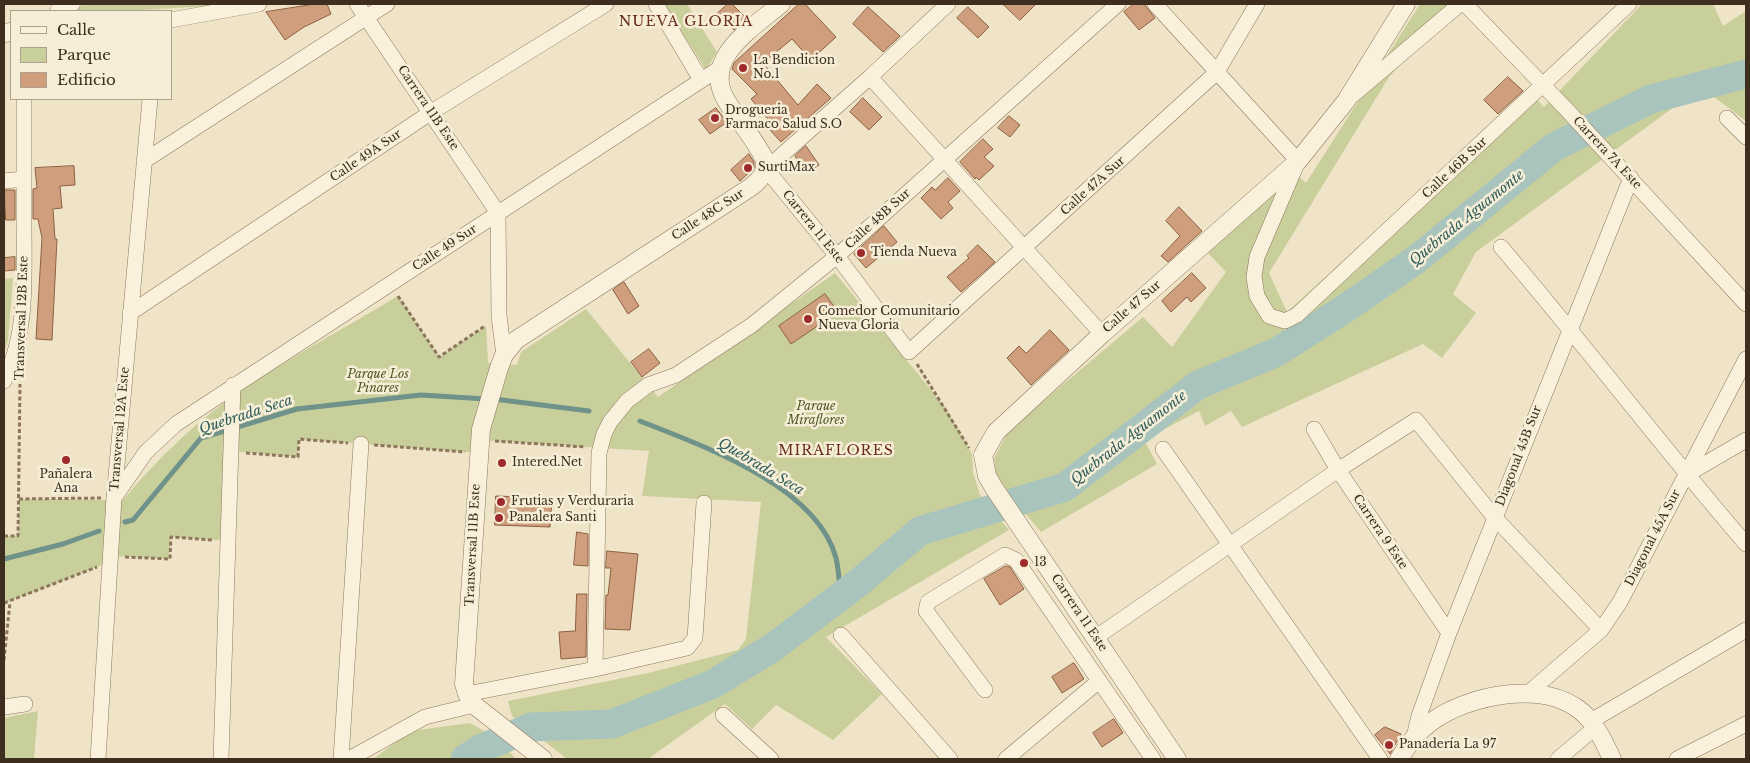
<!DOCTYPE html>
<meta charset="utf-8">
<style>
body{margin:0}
#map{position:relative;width:1750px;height:763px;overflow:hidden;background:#f0e4c8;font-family:"Libre Baskerville",serif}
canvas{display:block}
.frame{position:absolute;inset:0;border:5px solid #3d2e20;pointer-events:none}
.legend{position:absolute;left:10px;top:10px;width:162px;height:90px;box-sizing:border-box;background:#f7eed8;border:1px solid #ada18e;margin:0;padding:6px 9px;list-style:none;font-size:15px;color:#3d2e20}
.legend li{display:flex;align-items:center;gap:10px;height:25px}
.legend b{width:25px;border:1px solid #ada18e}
</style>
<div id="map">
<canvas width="1750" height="763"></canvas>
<div class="frame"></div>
<ul class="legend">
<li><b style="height:6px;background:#faf1dc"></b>Calle</li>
<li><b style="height:14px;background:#c9cf9b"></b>Parque</li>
<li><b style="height:14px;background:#cf9f7d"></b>Edificio</li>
</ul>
</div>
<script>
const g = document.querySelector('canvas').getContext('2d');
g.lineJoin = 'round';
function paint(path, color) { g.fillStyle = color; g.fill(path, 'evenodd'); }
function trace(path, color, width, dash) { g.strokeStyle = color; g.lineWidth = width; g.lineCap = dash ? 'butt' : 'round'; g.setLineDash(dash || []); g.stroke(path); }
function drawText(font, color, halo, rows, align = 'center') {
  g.font = font + ' "Libre Baskerville",serif'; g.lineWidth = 5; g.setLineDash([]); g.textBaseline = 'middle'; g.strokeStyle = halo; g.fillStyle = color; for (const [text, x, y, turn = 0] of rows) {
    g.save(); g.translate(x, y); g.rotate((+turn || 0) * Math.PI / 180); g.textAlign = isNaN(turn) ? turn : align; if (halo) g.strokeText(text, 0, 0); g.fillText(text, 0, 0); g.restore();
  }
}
const green = new Path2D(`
 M85 4H209V6L123 11H73Z
 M664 4H687L717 52 706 70Z
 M1420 4H1454L1389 77 1269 273 1287 312 1528 91 1544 107 1642 4H1713L1723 26 1746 11V121L1706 91 1689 96 1476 252 1453 294 1476 313 1442 358 1423 344 1242 427 1231 411 1205 426 1199 411 1144 440 1157 464 1041 532 997 480 994 458 1009 430 1143 317 1172 347 1226 272 1208 253 1295 173 1306 183Z
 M835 273 946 408 972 454 973 472 980 495 1009 530 826 637 882 694 833 740 776 705 752 729 725 704 648 759H567L512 716 508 701 648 673 738 650 746 639 761 502 642 496 649 451 480 440 478 453 299 439 298 457 232 451 229 541 171 537 169 559 111 556 110 562 4 603V536H18L19 499 123 500C143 476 164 454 187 433 249 378 327 339 398 296L439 357 486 326 488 363 517 365 521 352 586 309 658 397Z
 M13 278 8 340 4 353V279Z
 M38 711 34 759H4V718Z
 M470 723 495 737 516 759H373L411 731Z`);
const stream = new Path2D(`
 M494 399 589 411
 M640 421C703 446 817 486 836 558 839 570 839 584 841 596
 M125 522 133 520 201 438 297 409 421 395 486 399
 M4 559 63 544 99 531`);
const river = new Path2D(`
 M465 759 480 749 531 727 612 724 713 684 772 648 858 583 920 531 1065 487 1198 385 1277 352 1346 308 1417 259 1554 147 1651 99 1746 74`);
const building = new Path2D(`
 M315 4H327L331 14 304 27 285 40 266 12Z
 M728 4H732L746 18 734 30 718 13Z
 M799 4H805L836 37 811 60 792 39 763 63 798 105 817 84 831 98 781 142 770 130 774 126 751 99 757 94 732 69 734 63Z
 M1003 4H1036L1020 20Z
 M1134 4H1144L1155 18 1139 30 1124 12Z
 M868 7 900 36 883 52 853 24Z
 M968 7 989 27 978 38 957 18Z
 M1508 77 1523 91 1498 114 1484 100Z
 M863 98 882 117 869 130 850 112Z
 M716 108 727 122 710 134 699 120Z
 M1009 116 1020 125 1010 137 998 128Z
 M983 139 993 149 984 157 994 166 979 180 976 177 975 179 960 162Z
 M806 146 819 165 807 173 795 156Z
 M749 154 754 162V168L740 181 731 170Z
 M74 166 75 185 60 186 62 208 53 209 55 239H57L52 340 36 339 42 238 38 219H33V189L37 188 35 168Z
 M948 178 960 191 948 202 953 208 941 219 921 198 932 187 935 190Z
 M5 190H15V220H6Z
 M1179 207 1202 231 1168 262 1161 256 1180 236 1166 221Z
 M884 226 897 242 866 268 854 254Z
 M978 245 995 262 961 292 947 277 969 258 967 256Z
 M15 257V270L4 271V258Z
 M1192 273 1206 288 1191 302 1187 297 1171 312 1162 301Z
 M624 282 639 306 628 314 613 290Z
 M825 294 838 312 791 344 779 326Z
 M1050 330 1069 350 1031 385 1007 358 1019 346 1026 353Z
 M649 349 660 363 642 377 631 362Z
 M496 496 552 498 550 527 495 525Z
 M577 532 588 534V566L574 565Z
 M607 551 638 554 630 630 605 629 606 595H608L611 568H606Z
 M1006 566 1010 567 1024 589 1000 605 984 579Z
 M577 594H587L586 657 561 659 559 632 575 631Z
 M1074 663 1084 679 1062 693 1052 677Z
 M1114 719 1123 733 1102 747 1093 733Z
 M1385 727 1401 734 1390 754 1375 735Z`);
const path = new Path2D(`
 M398 296 439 357 485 326
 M917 364 969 448
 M495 441 586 447
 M374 445 465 452
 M246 453 298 457 299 439 348 443
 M19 499 101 498
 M4 536H18L20 384
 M125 557 170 559 171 537 213 540
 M4 603 97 567
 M4 660 10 602`);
const minor = new Path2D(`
 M357 4 498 213 499 316 504 355
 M656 4 701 80
 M948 4 870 77 766 169 837 256 909 352 1217 72 1257 4
 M1155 4 1298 161 1257 257 1254 277 1257 296 1269 316 1285 321 1297 315 1629 4
 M1465 4 1567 110 1746 304
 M171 20 259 4
 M870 77 1102 334
 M1353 95 1460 4
 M1727 118 1746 137
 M144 161 387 4
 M4 181 24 179
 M1501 247C1585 345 1662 447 1746 544
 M130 313 430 113 606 4
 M4 381C28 333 24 277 24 224 24 182 24 141 24 99
 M1314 429 1338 470 1449 633
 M1163 449 1380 759
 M1686 475 1746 440
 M114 498 146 452 176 424 720 68
 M841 635 950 759
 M1095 638 1338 470 1416 420 1495 518 1601 630
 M595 669 599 453 604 434 610 422 627 401 648 385 676 375 752 325 837 256 1118 4
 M985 690 926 611 928 602 1005 555 1016 560 1153 759
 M467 694 595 669 687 648 695 638 704 503
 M1527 694 1601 630 1620 602 1746 359
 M4 707 25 704
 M723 715 771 759
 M1591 721 1746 630
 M1414 737 1419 716 1449 633 1631 178
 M98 759 114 498 150 99
 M221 759 233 385
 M341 759 361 444
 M349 759 425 717 474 705
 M1006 759 1099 681
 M1558 759 1596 727
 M1677 759 1746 724`);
const tertiary = new Path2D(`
 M59 11 71 4
 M4 33 11 32
 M543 759 474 705 467 694 464 684 481 429 499 368 504 355 516 340 751 187C761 179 768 171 764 158 753 137 738 120 726 100 701 58 754 27 781 4
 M1177 759 994 488 987 476 983 455 996 432 1102 334 1298 161 1346 101 1406 4
 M1399 759C1408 745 1417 732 1431 722 1468 695 1544 679 1582 712 1596 724 1604 742 1612 759`);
const markers = [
 [743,68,5,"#9e2a2b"],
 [715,118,5,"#9e2a2b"],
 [748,168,5,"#9e2a2b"],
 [861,253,5,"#9e2a2b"],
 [808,319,5,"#9e2a2b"],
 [66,460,5,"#9e2a2b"],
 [502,463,5,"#9e2a2b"],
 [501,502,5,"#9e2a2b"],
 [499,518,5,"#9e2a2b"],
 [1024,563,5,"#9e2a2b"],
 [1389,745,5,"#9e2a2b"]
];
const poiNames = [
 ["La Bendicion",753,61],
 ["No.1",753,75],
 ["Drogueria",725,111],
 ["Farmaco Salud S.O",725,125],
 ["SurtiMax",758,168],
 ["Tienda Nueva",871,253],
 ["Comedor Comunitario",818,312],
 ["Nueva Gloria",818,326],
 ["Intered.Net",512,463],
 ["Pañalera",66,475,"center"],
 ["Ana",66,489,"center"],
 ["Frutias y Verduraria",511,502],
 ["Panalera Santi",509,518],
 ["13",1034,563],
 ["Panadería La 97",1399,745]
];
const streetNames = [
 ["Carrera 11B Este",428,108,56],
 ["Carrera 7A Este",1607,153,47],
 ["Calle 49A Sur",366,156,-34],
 ["Calle 46B Sur",1455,168,-43],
 ["Calle 47A Sur",1093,186,-42],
 ["Calle 48C Sur",708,215,-33],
 ["Calle 48B Sur",878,219,-42],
 ["Carrera 11 Este",813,227,51],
 ["Calle 49 Sur",445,248,-33],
 ["Calle 47 Sur",1132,307,-41],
 ["Transversal 12B Este",22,318,-88],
 ["Transversal 12A Este",120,429,-85],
 ["Diagonal 45B Sur",1519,456,-69],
 ["Carrera 9 Este",1380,532,56],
 ["Diagonal 45A Sur",1653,538,-63],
 ["Transversal 11B Este",473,545,-87],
 ["Carrera 11 Este",1079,613,56]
];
const parkNames = [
 ["Parque Los",378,375],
 ["Pinares",378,389],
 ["Parque",816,407],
 ["Miraflores",816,421]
];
const neighbourhoodNames = [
 ["NUEVA GLORIA",686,22],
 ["MIRAFLORES",836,451]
];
const waterNames = [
 ["Quebrada Aguamonte",1467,218,-39],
 ["Quebrada Seca",246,415,-18],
 ["Quebrada Aguamonte",1129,438,-38],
 ["Quebrada Seca",761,467,31]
];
paint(green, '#c9cf9b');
trace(stream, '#6f938a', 5);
trace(river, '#a9c4bc', 29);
paint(building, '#cf9f7d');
trace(building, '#8d5f41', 1);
trace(minor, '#8d765c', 16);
trace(tertiary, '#8d765c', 19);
trace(path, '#8d765c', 3, [4, 2.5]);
trace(minor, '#faf1dc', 15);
trace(tertiary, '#faf1dc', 18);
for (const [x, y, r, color] of markers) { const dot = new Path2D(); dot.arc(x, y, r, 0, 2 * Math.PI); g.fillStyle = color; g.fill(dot); trace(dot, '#f7eed8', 2); }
drawText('12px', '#3d2e20', '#f7eed8', poiNames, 'left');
drawText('12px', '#3d2e20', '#f7eed8', streetNames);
drawText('italic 12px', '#4d5a26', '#f7eed8', parkNames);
g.letterSpacing = '1px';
drawText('14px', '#6b2e1e', '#f7eed8', neighbourhoodNames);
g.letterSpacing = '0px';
drawText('italic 14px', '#2f5d5a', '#f7eed8', waterNames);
</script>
